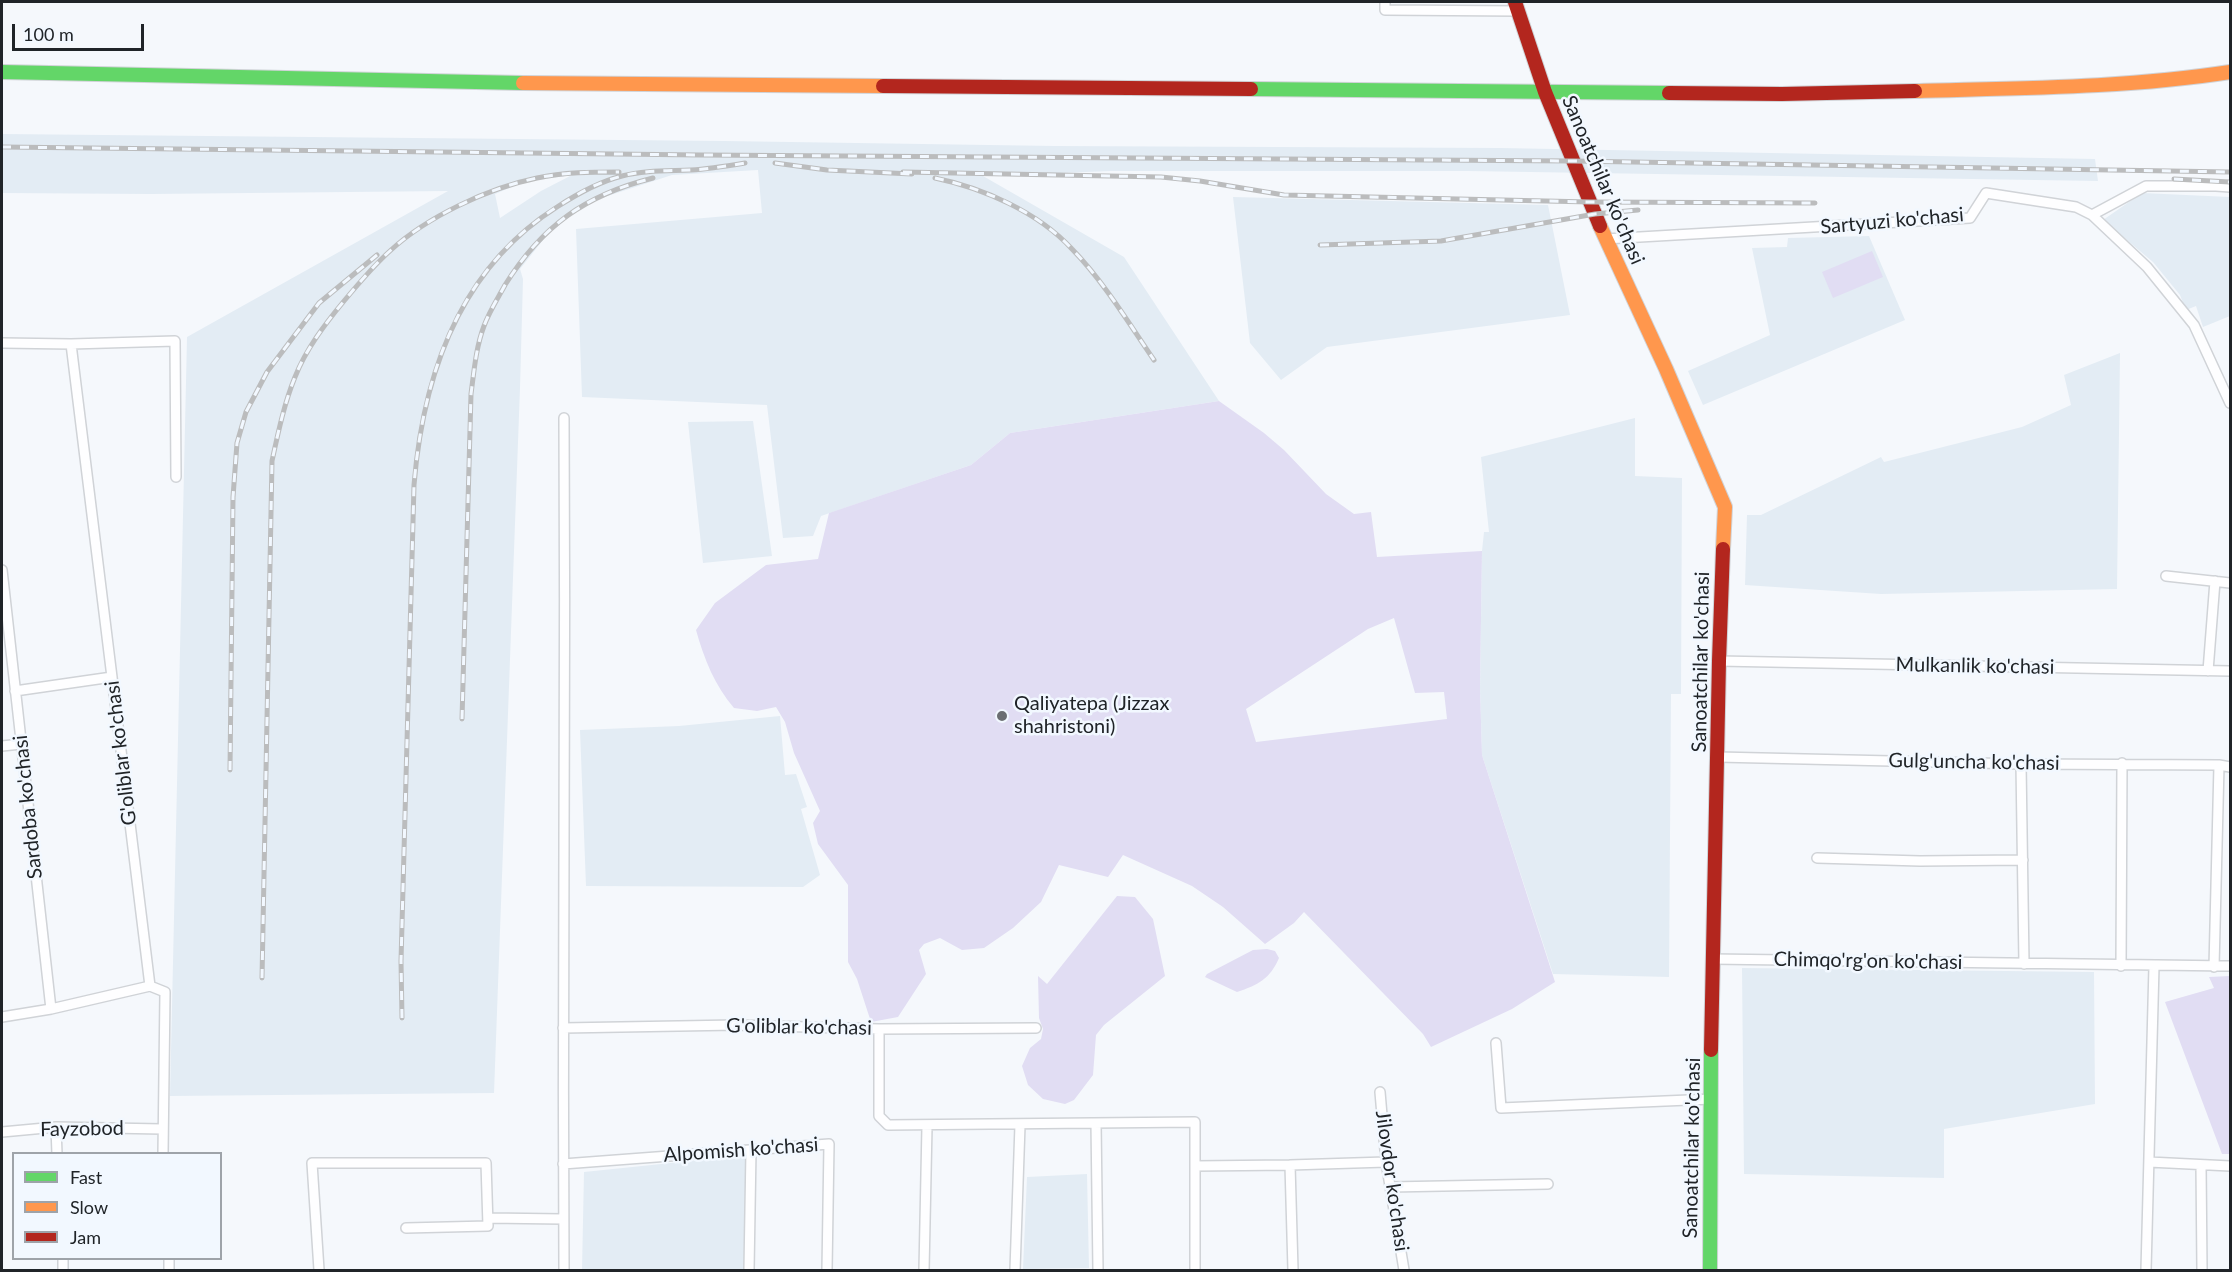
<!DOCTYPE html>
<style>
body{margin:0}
#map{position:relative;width:2232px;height:1272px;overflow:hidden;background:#f5f8fc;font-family:Lato,sans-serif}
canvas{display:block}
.frame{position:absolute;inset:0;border:3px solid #202428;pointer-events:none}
.legend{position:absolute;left:12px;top:1152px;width:210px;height:108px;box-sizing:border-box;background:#f2f8ff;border:2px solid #9ea3a9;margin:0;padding:8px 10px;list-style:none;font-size:18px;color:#202428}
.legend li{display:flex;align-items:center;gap:12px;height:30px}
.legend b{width:30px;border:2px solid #9ea3a9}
.scale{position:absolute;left:12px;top:24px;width:132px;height:27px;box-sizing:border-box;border:3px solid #202428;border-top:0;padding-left:8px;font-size:18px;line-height:21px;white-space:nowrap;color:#202428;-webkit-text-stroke:4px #f2f8ff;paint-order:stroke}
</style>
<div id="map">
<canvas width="2232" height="1272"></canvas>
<div class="frame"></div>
<ul class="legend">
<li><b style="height:8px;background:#63d668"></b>Fast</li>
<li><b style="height:8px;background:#ff974d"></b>Slow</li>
<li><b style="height:8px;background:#b3261e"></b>Jam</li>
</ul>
<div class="scale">100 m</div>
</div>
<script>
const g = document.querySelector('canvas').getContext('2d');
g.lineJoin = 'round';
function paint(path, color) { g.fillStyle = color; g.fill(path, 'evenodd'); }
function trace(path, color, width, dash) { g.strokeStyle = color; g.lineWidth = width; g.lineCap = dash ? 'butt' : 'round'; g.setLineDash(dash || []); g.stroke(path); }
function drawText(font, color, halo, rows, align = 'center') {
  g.font = font + ' Lato,sans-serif'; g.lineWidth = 5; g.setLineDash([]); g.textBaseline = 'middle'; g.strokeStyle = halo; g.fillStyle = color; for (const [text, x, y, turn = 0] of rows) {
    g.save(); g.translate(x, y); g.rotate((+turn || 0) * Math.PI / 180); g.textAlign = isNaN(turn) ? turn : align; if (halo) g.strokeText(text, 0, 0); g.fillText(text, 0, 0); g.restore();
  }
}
const built = new Path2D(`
 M2 134 724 141 1055 146 1500 148 2095 159 2098 181 1467 171H1111L983 176 1124 257 1219 401 1010 433 971 465 821 516 813 536 783 538 767 405 582 397 576 229 762 213 758 170 672 175 586 203 547 235 520 269 523 279 520 388 494 1093 170 1096 187 337 448 191 151 194 2 193ZM572 175 541 191 500 218 495 194 523 182Z
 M2142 193 2230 197V316L2203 327 2196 306 2186 310 2180 295 2153 262 2103 220Z
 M1233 197 1548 205 1570 315 1327 347 1281 380 1250 343Z
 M1869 236 1905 320 1703 405 1688 371 1770 335 1752 248 1787 247 1788 238Z
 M2120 353 2117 589 1881 594 1745 585 1747 515H1761L1881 457 1884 462 2022 427 2071 405 2064 375Z
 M1635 418V476L1682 478 1681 694H1671L1669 977 1553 974 1482 755 1480 688 1482 551 1484 532H1489L1481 457Z
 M753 421 772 556 703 563 688 422Z
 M780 716 785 775 796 774 807 807 801 809 820 875 803 887 586 886 580 730 679 726Z
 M1742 968 2094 972 2095 1104 1944 1129V1178L1744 1174Z
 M748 1155 746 1270H582L584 1172Z
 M1087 1174 1089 1268 1023 1269 1027 1177Z`);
const green = new Path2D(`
 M1872 251 1883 277 1833 298 1822 272Z
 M1219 401 1264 433 1284 450 1326 494 1354 514 1371 512 1377 557 1482 551 1480 688 1482 755 1555 982 1512 1009 1431 1047 1423 1034 1304 912 1294 923 1265 944 1223 907 1192 886 1123 855 1108 877 1059 865 1041 902 1013 928 984 948 962 950 940 938 924 944 919 950 926 974 898 1017 871 1022 857 979 848 962V885L818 844 813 823 820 811 794 753 785 722 776 707 757 711 734 708C715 686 704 659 696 630L715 603 766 565 818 559 829 513 971 465 1010 433ZM1394 618 1415 693 1444 692 1447 719 1256 742 1246 709 1368 629Z
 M1117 896 1135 897 1153 919 1165 976 1104 1025 1096 1035 1093 1075 1074 1100 1065 1104 1043 1099 1028 1085 1022 1066 1030 1048 1041 1039 1043 1029 1039 1018 1038 976 1047 984Z
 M1267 949 1275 951 1279 958C1270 979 1258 985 1237 992L1205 977 1207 974 1253 950Z
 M2230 976V1154H2222L2165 1002 2214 988 2209 977Z`);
const street = new Path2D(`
 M1385 2V10L1518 11
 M2092 215 2146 186H2216L2230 187
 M1605 239 1970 218 1986 193 2076 207 2092 215 2147 267 2194 325 2230 403
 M2 343 71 344 175 341 176 477
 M71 344 150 986 165 992 163 1154
 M2 570 51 1009
 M2166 576 2230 583
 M1719 661 2230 671
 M2208 671 2215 581
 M15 691 112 677
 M2 746 21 744
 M1718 757 2021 764 2219 765 2230 767
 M2021 764 2024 964
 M1817 858 1920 861 2023 860
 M1712 959 2230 966
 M2121 966 2122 763
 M2214 967 2219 765
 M2 1017 51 1009 150 986
 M563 1028 736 1025 879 1029 1036 1028
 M879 1029V1116L888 1125 1195 1122V1270
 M1496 1043 1501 1108 1712 1099
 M1380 1092 1386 1162 1404 1270
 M1096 1123 1098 1270
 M56 1127 57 1154
 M2 1132 56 1127 162 1129
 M2149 1162 2230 1166
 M563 1164 829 1144 827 1270
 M2201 1165 2202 1270
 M1195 1166 1290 1165
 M1390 1187 1548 1184
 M488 1218 563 1219
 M63 1258V1270
 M169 1258V1270
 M319 1270 312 1163H486L488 1226 406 1228
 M564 1270C562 986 566 702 564 418
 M749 1270 751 1150
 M924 1270 927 1126
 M1015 1270 1020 1125
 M1293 1270 1290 1165 1386 1162
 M2146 1270 2154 966`);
const fast = new Path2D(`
 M2 72 523 83
 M1251 89 1669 93
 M1710 1270 1711 1050`);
const slow = new Path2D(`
 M523 83 883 86
 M1915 91C2021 88 2126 88 2230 72
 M1600 226 1666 369 1725 507 1723 549`);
const jam = new Path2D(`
 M1515 2 1545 92 1600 226
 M883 86 1251 89
 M1669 93 1782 94 1915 91
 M1711 1050 1719 661 1723 549`);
const rail = new Path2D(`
 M2 147 701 155 1573 161 2230 172
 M775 163 827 170 912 174
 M903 172 1161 177 1200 181 1284 195 1590 202 1815 203
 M935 178C983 188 1038 212 1072 249 1104 282 1128 322 1154 360
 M2174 179 2230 182
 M1320 245 1441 241 1595 214 1638 210
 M462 719 471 394C474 371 476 347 484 326 489 312 498 298 505 285 542 226 585 195 653 178
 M230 770 233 497 237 443 246 412 267 372 319 303 377 255
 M262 978 272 461C278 433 284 404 295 377 306 349 325 324 344 301 359 283 374 265 391 250 427 217 488 188 537 178 564 172 592 172 619 172
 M402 1018 401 961 414 485C423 375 459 269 557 207 577 194 598 182 622 176 644 170 668 171 691 170 709 169 727 166 745 163`);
const markers = [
 [1002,716,6,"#6b6e72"]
];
const streetNames = [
 ["Sanoatchilar ko'chasi",1603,180,67],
 ["Sartyuzi ko'chasi",1892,221,-5],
 ["Sanoatchilar ko'chasi",1701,662,-89],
 ["Mulkanlik ko'chasi",1975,666,1],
 ["G'oliblar ko'chasi",121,753,-97],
 ["Gulg'uncha ko'chasi",1974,762,1],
 ["Sardoba ko'chasi",28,807,-96],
 ["Chimqo'rg'on ko'chasi",1868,961,1],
 ["G'oliblar ko'chasi",799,1027,1],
 ["Fayzobod",82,1129,-1],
 ["Sanoatchilar ko'chasi",1692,1148,-89],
 ["Alpomish ko'chasi",741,1150,-4],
 ["Jilovdor ko'chasi",1392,1181,82]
];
const poiNames = [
 ["Qaliyatepa (Jizzax",1014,704],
 ["shahristoni)",1014,727]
];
paint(built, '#e3ecf4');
paint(green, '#e1ddf3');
trace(street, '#d0d3d7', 12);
trace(fast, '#d0d3d7', 16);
trace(slow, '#d0d3d7', 16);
trace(jam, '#d0d3d7', 16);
trace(street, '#fefeff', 9);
trace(fast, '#63d668', 14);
trace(slow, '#ff974d', 14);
trace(jam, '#b3261e', 14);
trace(rail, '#bbbcbd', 5);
trace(rail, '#f2f8ff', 3, [9]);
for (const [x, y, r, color] of markers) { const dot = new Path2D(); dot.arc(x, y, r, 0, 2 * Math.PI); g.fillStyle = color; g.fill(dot); trace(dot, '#f2f8ff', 2); }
drawText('20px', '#202428', '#f2f8ff', streetNames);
drawText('20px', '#202428', '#f2f8ff', poiNames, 'left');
</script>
